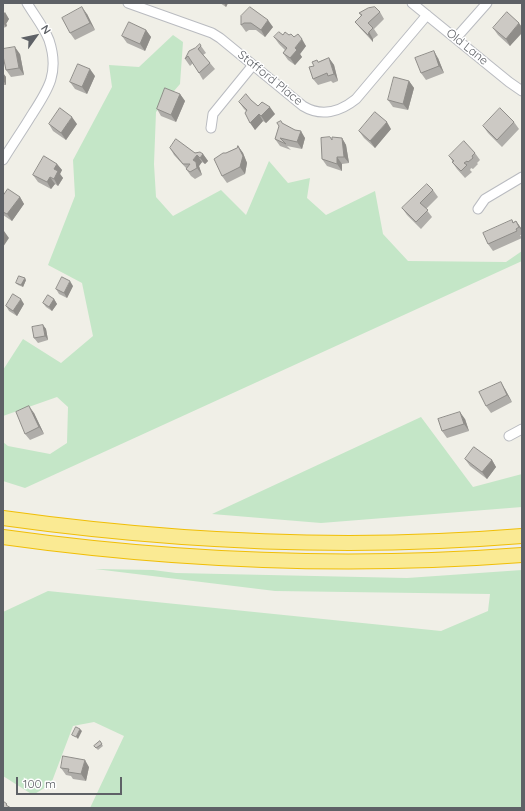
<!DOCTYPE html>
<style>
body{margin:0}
#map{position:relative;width:525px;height:811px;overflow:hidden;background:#f0efe7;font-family:Quicksand,sans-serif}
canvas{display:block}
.frame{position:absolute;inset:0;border:4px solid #5e6166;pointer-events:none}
.north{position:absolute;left:16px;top:16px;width:40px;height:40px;-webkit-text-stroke:3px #fff;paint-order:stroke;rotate:57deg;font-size:11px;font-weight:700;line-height:16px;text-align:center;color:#5e6166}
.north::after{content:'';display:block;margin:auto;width:14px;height:18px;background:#5e6166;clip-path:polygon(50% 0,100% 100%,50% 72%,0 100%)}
.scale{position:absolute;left:16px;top:777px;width:106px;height:18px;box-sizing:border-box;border:2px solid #5e6166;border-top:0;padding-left:5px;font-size:12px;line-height:14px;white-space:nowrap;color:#5e6166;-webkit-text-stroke:3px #fff;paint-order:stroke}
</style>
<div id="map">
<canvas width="525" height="811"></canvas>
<div class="frame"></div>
<div class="north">N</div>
<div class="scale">100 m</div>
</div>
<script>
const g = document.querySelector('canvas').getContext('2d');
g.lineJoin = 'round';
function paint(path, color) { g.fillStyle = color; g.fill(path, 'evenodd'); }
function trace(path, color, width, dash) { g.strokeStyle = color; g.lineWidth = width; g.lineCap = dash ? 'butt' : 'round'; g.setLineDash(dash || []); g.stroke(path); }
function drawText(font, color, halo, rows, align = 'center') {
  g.font = font + ' Quicksand,sans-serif'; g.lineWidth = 3; g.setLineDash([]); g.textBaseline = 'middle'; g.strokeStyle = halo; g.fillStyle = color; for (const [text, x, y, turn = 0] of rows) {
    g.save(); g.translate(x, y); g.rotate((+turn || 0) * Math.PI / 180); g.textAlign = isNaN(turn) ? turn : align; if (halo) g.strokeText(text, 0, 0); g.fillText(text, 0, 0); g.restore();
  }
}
const green = new Path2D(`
 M173 35 183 42 180 84 156 112 154 164 156 197 173 216 221 190 246 215 269 161 288 183 310 178 307 198 326 215 375 191 383 234 408 261 506 262 522 251V261L25 488 3 481V442L8 446 50 454 67 443 68 407 57 397 3 416V370L23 339 61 363 93 336 82 283 48 265 75 196 73 160 112 87 109 65 139 67Z
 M421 417 473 487 522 474V507L321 523 212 514Z
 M95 569 153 570 176 573 407 578 522 570V808H90L124 736 94 722 73 726 51 784 33 795 3 776V612L48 591 441 631 488 611 490 594 275 591Z`);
const minor = new Path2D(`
 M128 3 212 33 220 38 303 106C321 117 340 112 356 99L427 15
 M412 3 509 82 522 91
 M456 38 487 3
 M211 128 213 114 253 65
 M3 160C12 145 22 131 31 116 48 90 60 73 49 40 44 27 34 15 27 3
 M478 209 485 199 522 177
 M509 436 522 429`);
const highway = new Path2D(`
 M3 518C175 542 349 550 522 536
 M3 537C175 561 349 568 522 555`);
const wall = new Path2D(`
 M220 3H228L226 7Z
 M3 12 9 19 6 24 7 25 6 27 3 28Z
 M380 12 384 19 374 29 378 35 373 39V42L360 28 355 22 361 16 359 13Z
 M87 14 95 30 75 40 70 33Z
 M241 16 273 27 265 37 256 30H249L246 32 241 25Z
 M522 27 510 46 498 35 493 28Z
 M146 30 151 37 145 51 127 43 122 36Z
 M283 35H289L306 46 300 54 302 57 295 65 288 60 283 53 285 50 279 44 274 37Z
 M201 46 206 53 203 55 210 63 215 69 203 80 193 63 190 66 185 59Z
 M20 54 24 75 11 77 6 70Z
 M329 58 334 65 338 81 333 83 331 81 318 85 313 79 314 66 317 60 318 62Z
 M438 58 444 73 426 80 421 73Z
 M3 73 6 77V85H3Z
 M95 76 87 94 75 89 70 82Z
 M409 81 414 88 408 110 393 107 388 100Z
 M180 94 185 101 176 122 161 116 157 109Z
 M251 100 258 106 275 114 266 123 263 121 255 130 246 111 244 109 239 102Z
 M514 122 519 129 502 147 488 133 483 126Z
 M282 123 305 138 302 149 287 146 291 150 280 146 275 139Z
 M49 124H77L66 140 53 131Z
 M391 129 375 148 364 138 359 131Z
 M342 138 346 145 349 163 342 164V171L327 166 322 159 332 140Z
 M238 146 243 153 247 163 245 174 227 183 222 176 226 153 237 148Z
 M170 148 203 154 208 161 205 164 202 162 199 166 202 175 195 179 191 176 186 169V168L174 155Z
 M475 153 480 160 477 163 478 164 473 169 471 168 470 170 472 172 465 178 457 169 452 162H453L449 156Z
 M57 164 62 170 60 174 63 178 58 186 55 184 51 189 38 182 33 175Z
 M433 190 438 197 426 209 432 217 421 229 407 215 402 208Z
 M3 196 20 197 24 204 12 221 3 215Z
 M512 220 513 222 516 221 521 228 522 229V235H520L522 238 493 251 488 244Z
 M26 280 23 287 18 285 16 283Z
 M73 286 67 298 59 294 56 289Z
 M54 299 57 304 52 311 46 307 43 303Z
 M24 304 17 316 9 311 6 306Z
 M43 325 46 329 48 340 38 343 34 338Z
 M505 389 512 402 491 413 486 406Z
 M34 413 44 434 30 440 25 434Z
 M465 419 469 431 447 438 442 431Z
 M465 459 492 460 496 467 487 479 470 466Z
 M100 741 103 746 98 750 94 746Z
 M89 767 86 781 73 779 71 776 66 775 61 768Z`);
const shadedWall = new Path2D(`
 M224 3H228L226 7Z
 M82 7 87 14 95 30 90 23Z
 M5 12 9 19 6 24 7 25 6 27 3 23V14Z
 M268 20 273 27 265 37 261 30Z
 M519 23 522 27V33L510 46 506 39Z
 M146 30 151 37 145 51 140 44Z
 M369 32 373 39V42L368 35Z
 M302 39 306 46 300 54 302 57 295 65 290 58 295 48Z
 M15 47 20 54 24 75 19 68Z
 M434 51 438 58 444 73 439 66Z
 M329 58 334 65 338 81 334 74Z
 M90 69 95 76 87 94 82 87Z
 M3 73 6 77V85L3 80Z
 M409 81 414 88 408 110 403 104Z
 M180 94 185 101 176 122 171 115Z
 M270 107 275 114 266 123 261 116Z
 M259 114 263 121 255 130 250 123Z
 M72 117 77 124 66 140 61 133Z
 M387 122 391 129 375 148 370 141Z
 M301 131 305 138 302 149 297 142Z
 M342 138 346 145 349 163 344 157Z
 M238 146 243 153 247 163 245 174 240 167Z
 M203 154 208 161 205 164 200 158Z
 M197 155 202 162 199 166 202 175 197 168 193 160Z
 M337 157 342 164V171L337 164Z
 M57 164 62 170 60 174 63 178 58 186 54 179V169Z
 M50 177 55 184 51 189 47 182Z
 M20 197 24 204 12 221 7 214Z
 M516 221 521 228 522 231 519 227Z
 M4 231 9 238 3 247V233Z
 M25 278 26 280 23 287 21 285Z
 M70 281 73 286 67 298 64 293Z
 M21 299 24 304 17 316 13 311Z
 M54 299 57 304 52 311 49 307Z
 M43 325 46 329 48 340 45 336Z
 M501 382 505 389 512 402 507 395Z
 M29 406 34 413 44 434 39 427Z
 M460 412 465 419 469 431 464 424Z
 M492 460 496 467 487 479 482 472Z
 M80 729 82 731 78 739 76 737Z
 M85 760 89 767 86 781 81 774Z`);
const building = new Path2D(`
 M82 7 90 23 70 33 62 18Z
 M250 7 268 20 261 30 251 23H244L241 25V16Z
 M375 7 380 12 368 23 373 28 369 32 368 35 355 22 362 15 359 13 368 8Z
 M507 12 519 23 506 39 493 28Z
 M129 22 146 30 140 44 122 36Z
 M279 32 283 35 285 32 289 35 291 34 294 37 298 34 302 39 295 48 297 50 290 58 283 53 287 48 274 37Z
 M200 44 201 46 198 49 210 63 199 73 188 56 185 59 189 51 195 48Z
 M15 47 19 68 6 70 3 56V49Z
 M434 51 439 66 421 73 415 58Z
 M329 58 334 74 328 76 327 73 313 79 309 67 314 66 312 62 317 60 318 62Z
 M78 64 90 69 82 87 70 82Z
 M394 77 409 81 403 104 388 100Z
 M165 88 180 94 171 115 157 109Z
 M246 94 251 100 258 106 262 102 270 107 261 116 259 114 250 123 245 113 247 110 239 102Z
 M60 108 72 117 61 133 49 124Z
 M500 108 514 122 497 140 483 126Z
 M375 112 387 122 370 141 359 131Z
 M281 121 282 123 295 130 301 131 297 142 280 138 286 144 275 139 279 126 277 123Z
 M330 137 332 140V137L342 138 344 157H337V164L322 159 321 138Z
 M176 139 195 153 200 152 203 154 200 158 197 155 193 160 196 162 197 168 190 172 186 169 190 164H183L170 148Z
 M464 141 475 153 472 156 473 158 468 162 467 161 464 163 467 165 461 171 452 162 454 161 449 156Z
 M238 146 243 156 240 167 222 176 214 159 223 153H226L237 148Z
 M44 156 57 164 54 169 58 171 54 179 50 177 47 182 33 175Z
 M427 184 433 190 420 203 428 210 416 222 402 208Z
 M8 189 20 197 7 214 3 212V196Z
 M512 220 513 223 516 221 519 227 516 229 517 231 488 244 483 233Z
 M19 276 25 278 21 285 16 283Z
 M62 277 70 281 64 293 56 289Z
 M13 294 21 299 13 311 6 306Z
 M48 295 54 299 49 307 43 303Z
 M43 325 45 336 34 338 32 327Z
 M501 382 507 395 486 406 479 392Z
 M29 406 39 427 25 434 16 412Z
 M460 412 464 424 442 431 438 419Z
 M474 447 492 460 482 472 465 459Z
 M76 727 80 729 76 737 72 735Z
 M100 741 102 744 96 748 94 746Z
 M63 756 85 760 81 774 68 772 69 769 61 768Z
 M3 801 7 804 6 805 11 808H3Z`);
const streetNames = [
 ["Old Lane",467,47,39],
 ["Stafford Place",270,78,39]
];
paint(green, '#c4e6c7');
trace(minor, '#b9bbc0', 11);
trace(highway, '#f0be07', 16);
trace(minor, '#fff', 9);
trace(highway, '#faea93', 14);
paint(wall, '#afada9');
paint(shadedWall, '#8f8d89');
paint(building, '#ccc9c4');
trace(building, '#8f8d89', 1);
drawText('12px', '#5e6166', '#fff', streetNames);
</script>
